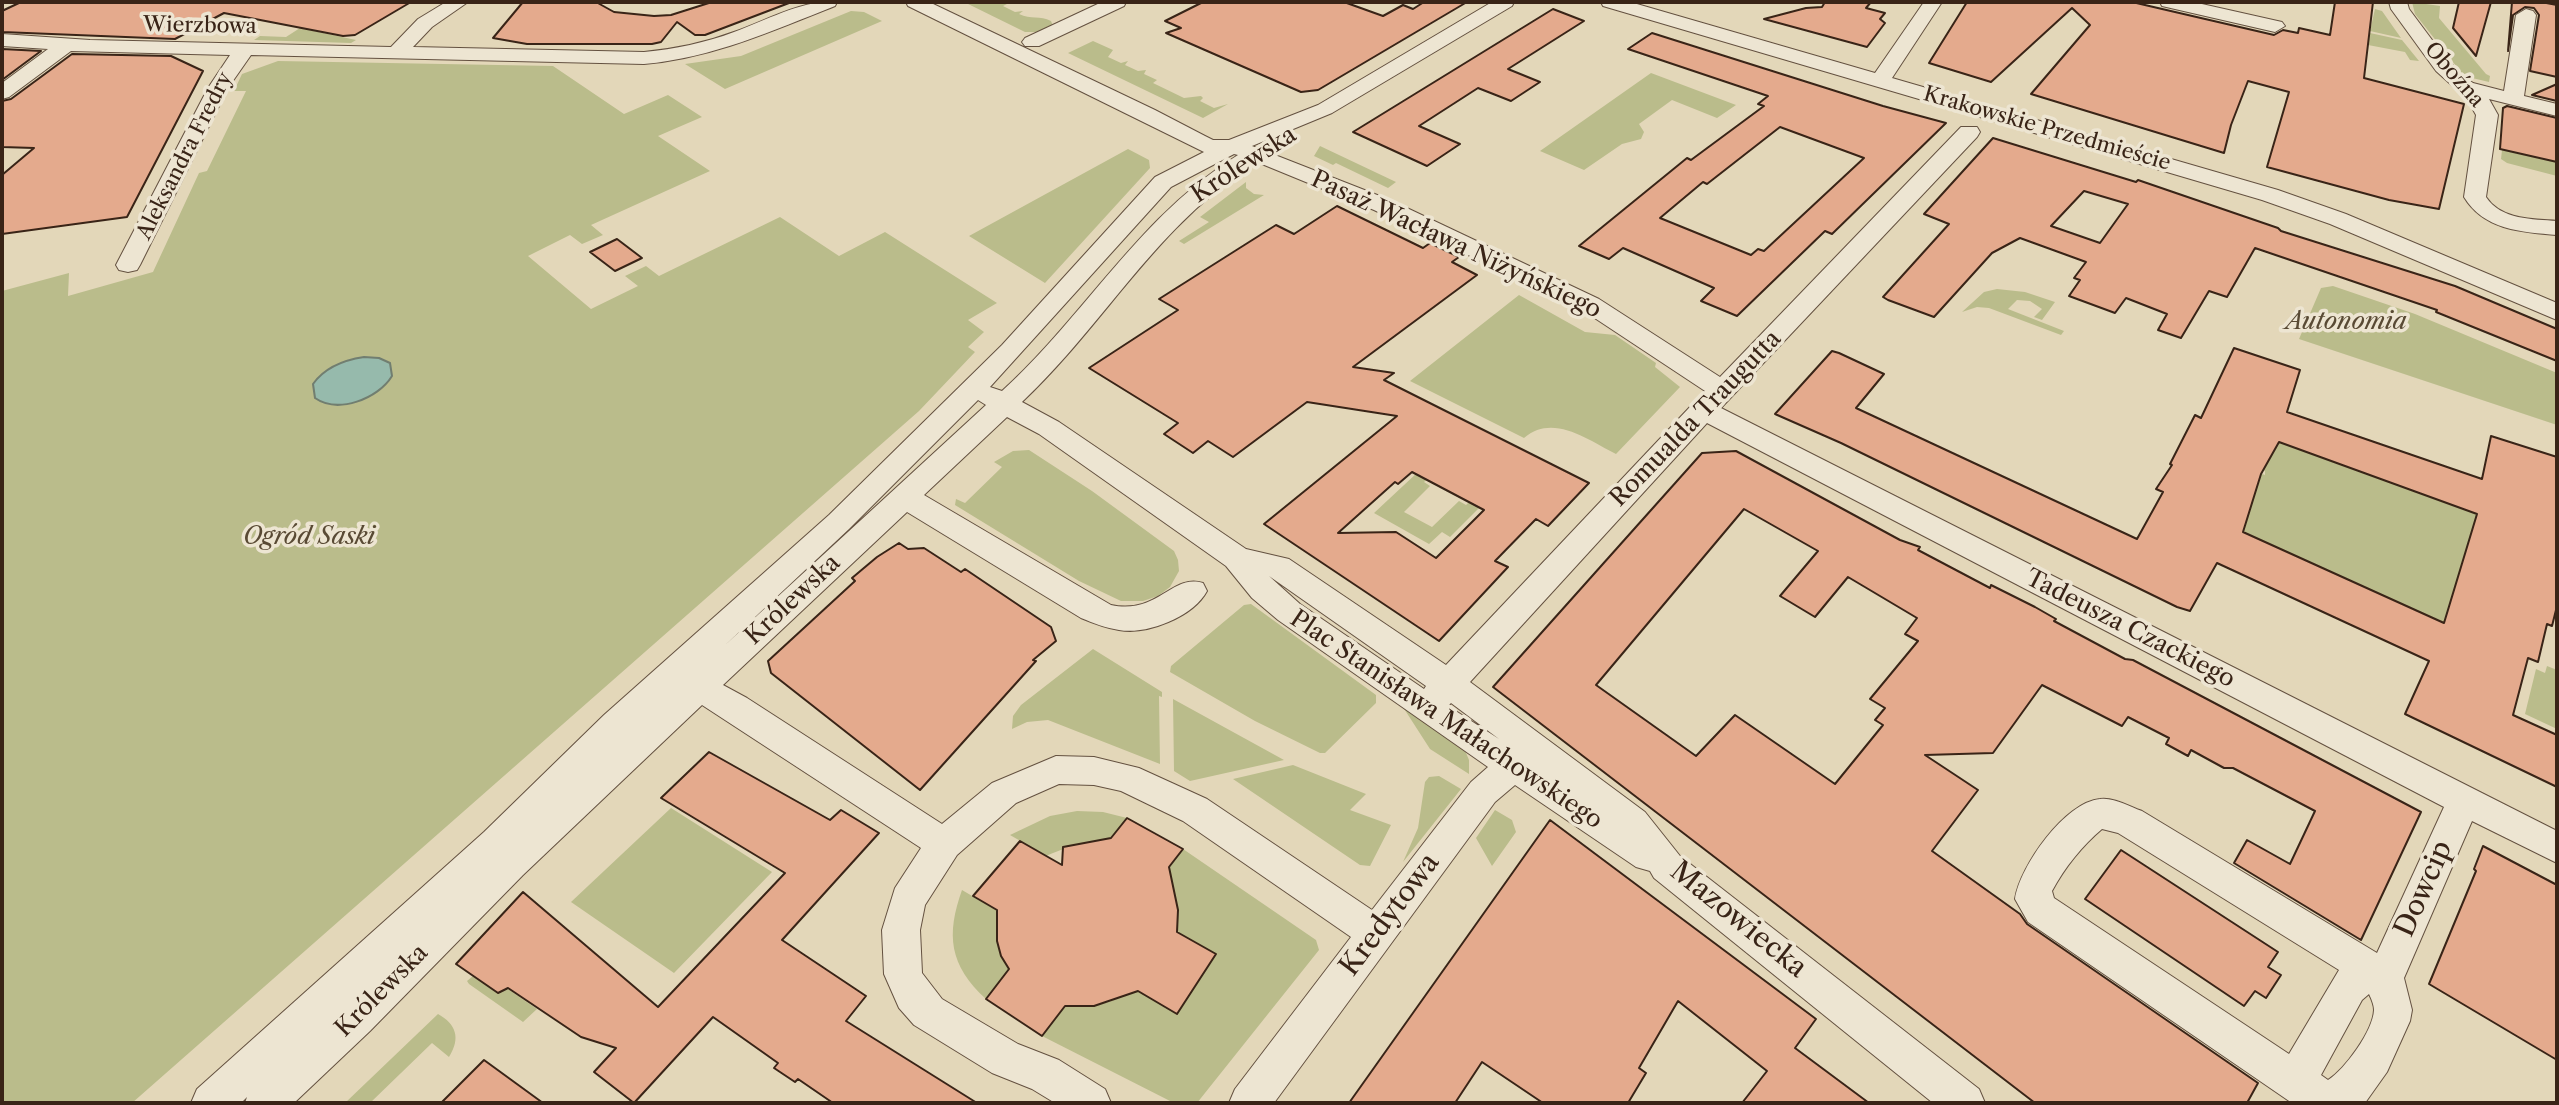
<!DOCTYPE html>
<meta charset="utf-8">
<style>
body{margin:0}
#map{position:relative;width:2559px;height:1105px;overflow:hidden;background:#e3d7b9;font-family:"Libre Caslon Text",serif}
canvas{display:block}
.frame{position:absolute;inset:0;border:4px solid #392417;pointer-events:none}
</style>
<div id="map">
<canvas width="2559" height="1105"></canvas>
<div class="frame"></div>
</div>
<script>
const g = document.querySelector('canvas').getContext('2d');
g.lineJoin = 'round';
function paint(path, color) { g.fillStyle = color; g.fill(path, 'evenodd'); }
function trace(path, color, width, dash) { g.strokeStyle = color; g.lineWidth = width; g.lineCap = dash ? 'butt' : 'round'; g.setLineDash(dash || []); g.stroke(path); }
function drawText(font, color, halo, rows, align = 'center') {
  g.font = font + ' "Libre Caslon Text",serif'; g.lineWidth = 7; g.setLineDash([]); g.textBaseline = 'middle'; g.strokeStyle = halo; g.fillStyle = color; for (const [text, x, y, turn = 0] of rows) {
    g.save(); g.translate(x, y); g.rotate((+turn || 0) * Math.PI / 180); g.textAlign = isNaN(turn) ? turn : align; if (halo) g.strokeText(text, 0, 0); g.fillText(text, 0, 0); g.restore();
  }
}
const green = new Path2D(`
 M964 2H993L999 4 1004 2 1007 4 1003 6 1015 12 1023 11 1019 14C1031 20 1040 15 1051 21L1053 26 1041 32H1025Z
 M2412 2 2440 6 2439 18 2486 74 2490 76 2489 82 2464 76 2415 14Z
 M2375 9 2382 11 2401 38 2370 31Z
 M851 11 864 12 882 21 725 89 685 64 741 56Z
 M300 28 356 40 351 43 254 40 260 36 286 37Z
 M2370 33 2402 40 2419 61 2410 60 2405 52 2368 45Z
 M1093 41 1113 50 1108 57 1121 63 1128 61 1125 65 1138 71 1146 70 1144 74 1157 80 1153 83 1184 98 1201 96 1203 98 1200 101 1214 108 1228 104 1203 118 1068 53Z
 M278 61 553 66 624 114 668 95 702 117 658 136 710 171 591 225 603 235 582 244 570 235 528 256 591 309 638 286 625 276 646 266 659 276 780 217 839 256 885 232 997 303 968 320 984 332 968 347 975 352 919 411 132 1103H2V291L69 273 68 296 153 272 199 173 207 171 246 91H234L242 74Z
 M1651 73 1736 105 1717 118 1672 100 1639 124 1644 132 1641 139 1622 144 1584 170 1540 151Z
 M1320 146 1396 182 1388 188 1336 163 1333 165 1314 156Z
 M1128 149 1149 160 1150 168 1045 283 969 236Z
 M2502 150 2557 162V176L2507 163 2501 159Z
 M1246 182V188L1254 194 1264 195 1184 244 1179 241 1209 222 1200 217Z
 M2333 286 2415 314 2557 373V425L2299 339 2321 288Z
 M1997 289 2025 292 2055 302 2042 320 2034 317 2042 309 2030 301 2017 300 2008 309 2064 331 2061 335 1989 308 1977 307 1962 312 1984 292Z
 M1519 295 1585 332 1615 335 1656 363 1655 367 1680 387 1616 454C1588 440 1553 413 1524 438L1410 381Z
 M2274 440 2477 514 2444 623 2234 528 2254 499V496L2247 493 2257 472 2265 475V471L2259 469 2268 448 2275 450 2276 447 2272 446Z
 M1029 450 1092 491 1174 551 1178 560 1179 571 1170 587 1158 596 1143 601H1121L1079 581 955 505 956 499 965 503 1002 467 994 462 1013 451Z
 M1418 472 1429 477 1424 482 1430 486 1404 512 1432 527 1459 501 1466 505 1471 500 1482 505 1450 537 1442 532 1429 544 1374 513Z
 M1251 604 1376 695V703L1325 753H1320L1255 721 1170 672 1171 666 1244 605Z
 M1093 649 1162 692V697L1159 696 1160 764 1048 720 1027 722 1012 729 1013 716 1021 705Z
 M2547 666 2557 670V729L2525 714 2536 669 2545 673Z
 M1173 699 1284 760 1190 781 1174 771Z
 M1401 704 1464 748 1469 760V774L1430 749Z
 M1293 765 1366 794 1350 810 1391 825 1370 866 1360 865 1233 779Z
 M1439 776 1461 789 1403 862 1418 828 1425 782 1429 777Z
 M671 808 772 872 674 973 571 902Z
 M1495 810 1512 820 1516 832 1492 866 1476 838Z
 M1077 811 1103 812 1127 818 1107 843C1080 844 1068 846 1044 857L1043 854 1010 835 1050 816Z
 M1183 849 1316 940 1319 950 1197 1103H1174L1042 1036 1065 1006 1078 1007 1109 1002 1215 955 1177 932C1178 908 1176 894 1163 875Z
 M962 890 996 910 1001 909C995 932 997 949 1009 969L986 999C949 965 946 935 962 890Z
 M473 976 498 993 508 989 537 1009 523 1022 469 984 467 981Z
 M438 1014C456 1024 461 1038 449 1057L432 1043 370 1103H345Z`);
const water = new Path2D(`
 M364 357 379 358 390 363 392 376C378 399 338 414 315 398L313 384C325 367 344 360 364 357Z`);
const building = new Path2D(`
 M21 2H411L355 35 343 36 224 13 175 39 2 32V11Z
 M523 2H596L614 12 654 16 671 15 712 2 789 3 705 35H695L677 22 661 42 652 44H527L493 38Z
 M1203 2H1344L1383 16 1403 5 1413 9 1424 2H1467L1318 90 1301 92 1166 33 1181 28 1165 21Z
 M1825 2H1871L1866 8 1885 13 1880 19 1885 23 1867 47 1764 19 1806 8 1822 7Z
 M1967 2H2132L2274 35 2283 30 2298 33 2299 28 2330 35 2335 2H2373L2364 78 2464 104 2439 209 2389 200 2267 167 2289 92 2248 81 2231 125 2224 153 2031 94 2090 25 2072 8 1991 82 1929 63Z
 M2459 2H2491L2476 56 2453 28Z
 M2512 2H2541L2557 5V77L2530 71 2539 15 2534 8 2525 7 2513 15 2508 51Z
 M1553 9 1584 21 1508 69 1540 82 1511 101 1478 88 1419 126 1460 144 1427 166 1353 132Z
 M1652 33 1883 106 1946 123 1832 234 1825 231 1737 316 1701 301 1714 288 1623 248 1609 259 1579 246 1687 158 1691 160 1764 106 1758 104 1768 96 1628 49ZM1780 127 1864 158 1764 251 1758 249 1751 255 1660 218 1703 182 1707 184Z
 M2 49 41 51 2 80Z
 M72 54 171 56 203 71 127 217 2 234V175L34 148 2 147V101L11 99Z
 M2557 84V101L2532 95Z
 M2507 106 2557 118V162L2500 149 2503 108Z
 M1993 138 2136 182 2138 180 2278 228 2281 231 2455 286 2557 329V361L2436 312 2437 310 2255 248 2227 297 2209 291 2181 338 2158 330 2167 314 2126 298 2115 313 2069 296 2080 280 2074 278 2086 262 2020 238 1992 253 1934 317 1888 300 1883 297 1949 224 1924 214ZM2084 191 2128 204 2100 243 2051 226Z
 M1337 206 1423 248 1430 243 1459 257 1452 262 1477 275 1353 367 1394 373 1384 380 1589 483 1548 526 1536 519 1495 561 1508 567 1439 641 1264 524 1397 416 1307 402 1233 457 1208 441 1193 453 1164 434 1178 423 1089 368 1178 310 1159 299 1276 225 1294 234ZM1412 472 1484 510 1436 558 1396 532 1338 533 1395 482 1398 484Z
 M617 239 642 258 615 271 590 252Z
 M2234 348 2300 370 2287 412 2482 479 2491 436 2557 457V606L2552 626 2547 624 2538 662 2528 658 2513 715 2557 735V787L2405 714 2429 661 2217 563 2190 611 2177 607 1841 443 1775 414 1832 351 1839 353 1884 374 1856 408 2137 539 2163 492 2156 489 2172 465 2170 464 2195 415 2201 418ZM2279 442 2477 514 2444 623 2243 532 2261 474Z
 M1736 451 1900 540 1920 547 1918 550 1990 588 1991 585 2035 607 2056 619 2054 621 2125 659 2133 660 2421 812 2361 940 2234 863 2247 840 2290 864 2315 811 2233 768H2224L2191 750 2188 756 2166 744 2169 738 2128 717 2122 726 2042 685 1993 753 1925 755 1978 790 1932 851 2020 914 2027 924 2258 1083 2247 1103H2035L1493 687 1702 453ZM1744 509 1818 551 1780 596 1815 617 1848 577 1917 618 1905 634 1918 641 1870 699 1885 708 1875 720 1883 725 1835 784 1735 715 1696 756 1596 685Z
 M899 543 908 549 924 548 961 572 965 569 1051 627 1056 641 1033 660 1036 661 920 790 771 673 768 661 855 581 852 578 877 557Z
 M709 752 830 820 841 810 879 833 782 940 866 996 846 1021 977 1103H833L798 1079 795 1082 774 1068 778 1063 713 1017 634 1103 594 1072 616 1048 581 1037 508 988 498 993 456 964 523 892 658 1007 785 873 661 798Z
 M1127 818 1183 849 1169 867 1178 910 1177 932 1216 954 1177 1014 1138 991 1094 1006H1065L1042 1036 986 999 1009 969 1001 956 997 941V910L973 896 1020 841 1062 865 1063 847 1111 838Z
 M1550 820 1816 1019 1795 1048 1869 1103H1742L1767 1071 1678 1001 1639 1068 1646 1073 1628 1103H1543L1482 1062 1455 1103H1349Z
 M2483 846 2557 885V1060L2429 984 2476 871 2474 869Z
 M2121 850 2278 952 2268 967 2281 975 2266 998 2255 991 2244 1006 2085 899Z
 M484 1060 543 1103H441Z`);
const minor = new Path2D(`
 M446 2H468L432 27 413 47 644 52C675 49 705 43 734 32 768 20 801 0 837 2L835 6C772 31 712 58 644 64L251 55 228 88 140 265 137 270 128 272 119 270 116 265 208 88 230 55 71 51 9 97 2 99V83L48 49 2 46V34L90 40 391 47 418 19Z
 M906 2H929L1155 110 1205 136 1213 140H1229L1318 105 1492 2H1514L1512 6 1332 113 1252 146 1390 200 1599 299 1720 377 1961 127H1977L1980 132 1977 137 1721 408 2557 831V863L2472 821 2404 978 2412 1010 2410 1021 2387 1072 2365 1103H2292L2028 922 2015 899C2020 866 2065 802 2100 799 2114 797 2130 807 2142 811L2377 953 2444 807 1707 423 1470 682 1645 812 1680 856 1979 1089 1985 1103H1933L1654 878 1650 871 1636 867 1515 785 1495 802 1274 1103H1229L1235 1089 1351 937 1183 821 1121 791 1094 785 1059 784 1016 803 957 855 925 905 920 930 922 973 942 999 1018 1044 1059 1060 1105 1089 1111 1103H1055L1032 1089 992 1073 914 1025 899 1008 884 974 882 930 895 888 921 848 702 705 523 875 370 1031 294 1103H245L247 1097 241 1103H191L197 1089 484 832 604 715 829 515 1002 345 1155 177 1204 152 908 6ZM1234 154 1238 155C1140 215 1085 316 1002 391L990 387 1171 187ZM1257 162 1374 210 1581 309 1705 391 1446 665 1289 559 1246 549 1059 422 1022 402C1106 323 1156 225 1257 162ZM978 400 986 405 723 647 849 529ZM1007 417 1039 434 1226 566 1252 598 1278 620 1488 767 1471 782 1372 910 1207 799 1139 768 1094 757 1056 756 992 783 942 824 747 698 723 685 907 512 1081 618C1093 623 1106 628 1119 630 1147 635 1193 617 1207 591L1203 583C1172 573 1158 615 1111 605L924 495ZM1269 576 1426 686 1424 689 1300 604ZM1451 703 1499 739 1448 706ZM2102 829 2118 833 2339 970 2289 1054 2054 898 2052 891C2065 867 2082 846 2102 829ZM2369 994C2371 998 2374 1005 2374 1010 2373 1031 2345 1069 2328 1080L2321 1075 2362 1000Z
 M1102 2H1126L1124 6 1039 46H1025L1022 42 1025 38Z
 M1601 2H1630L1875 73 1924 2H1942L1892 78 2278 190 2346 214 2557 303V320L2330 224 2262 200 1603 6Z
 M2160 2H2193L2282 22 2285 26 2275 32 2162 6Z
 M2389 2H2407L2409 9 2444 56 2462 75 2473 83 2504 91 2516 15 2526 9 2533 11 2536 15 2524 96 2557 104V116L2489 99 2498 115 2486 197C2501 220 2533 219 2557 221V235C2521 232 2484 230 2464 197L2476 115 2467 99 2436 71 2391 9Z`);
const farStreetnames = [
 ["Wierzbowa",200,26,1],
 ["Oboźna",2454,75,49],
 ["Krakowskie Przedmieście",2047,129,16],
 ["Aleksandra Fredry",185,156,-63]
];
const streetNames = [
 ["Królewska",1244,165,-33],
 ["Pasaż Wacława Niżyńskiego",1456,245,25],
 ["Romualda Traugutta",1696,419,-46],
 ["Królewska",793,600,-43],
 ["Tadeusza Czackiego",2130,629,27],
 ["Plac Stanisława Małachowskiego",1446,720,34],
 ["Królewska",382,991,-45]
];
const parkNames = [
 ["Autonomia",2346,322],
 ["Ogród Saski",309,537]
];
const nearStreetnames = [
 ["Dowcip",2424,889,-66],
 ["Kredytowa",1390,915,-53],
 ["Mazowiecka",1738,920,39]
];
paint(green, '#babc8b');
paint(water, '#96baac');
trace(water, '#717e70', 2);
paint(building, '#e4aa8d');
trace(building, '#392417', 2);
trace(minor, '#645140', 2);
paint(minor, '#ede5d2');
drawText('21px', '#392417', '#ede5d2', farStreetnames);
drawText('24px', '#392417', '#ede5d2', streetNames);
drawText('italic 24px', '#594a34', '#ede5d2', parkNames);
drawText('28px', '#392417', '#ede5d2', nearStreetnames);
</script>
